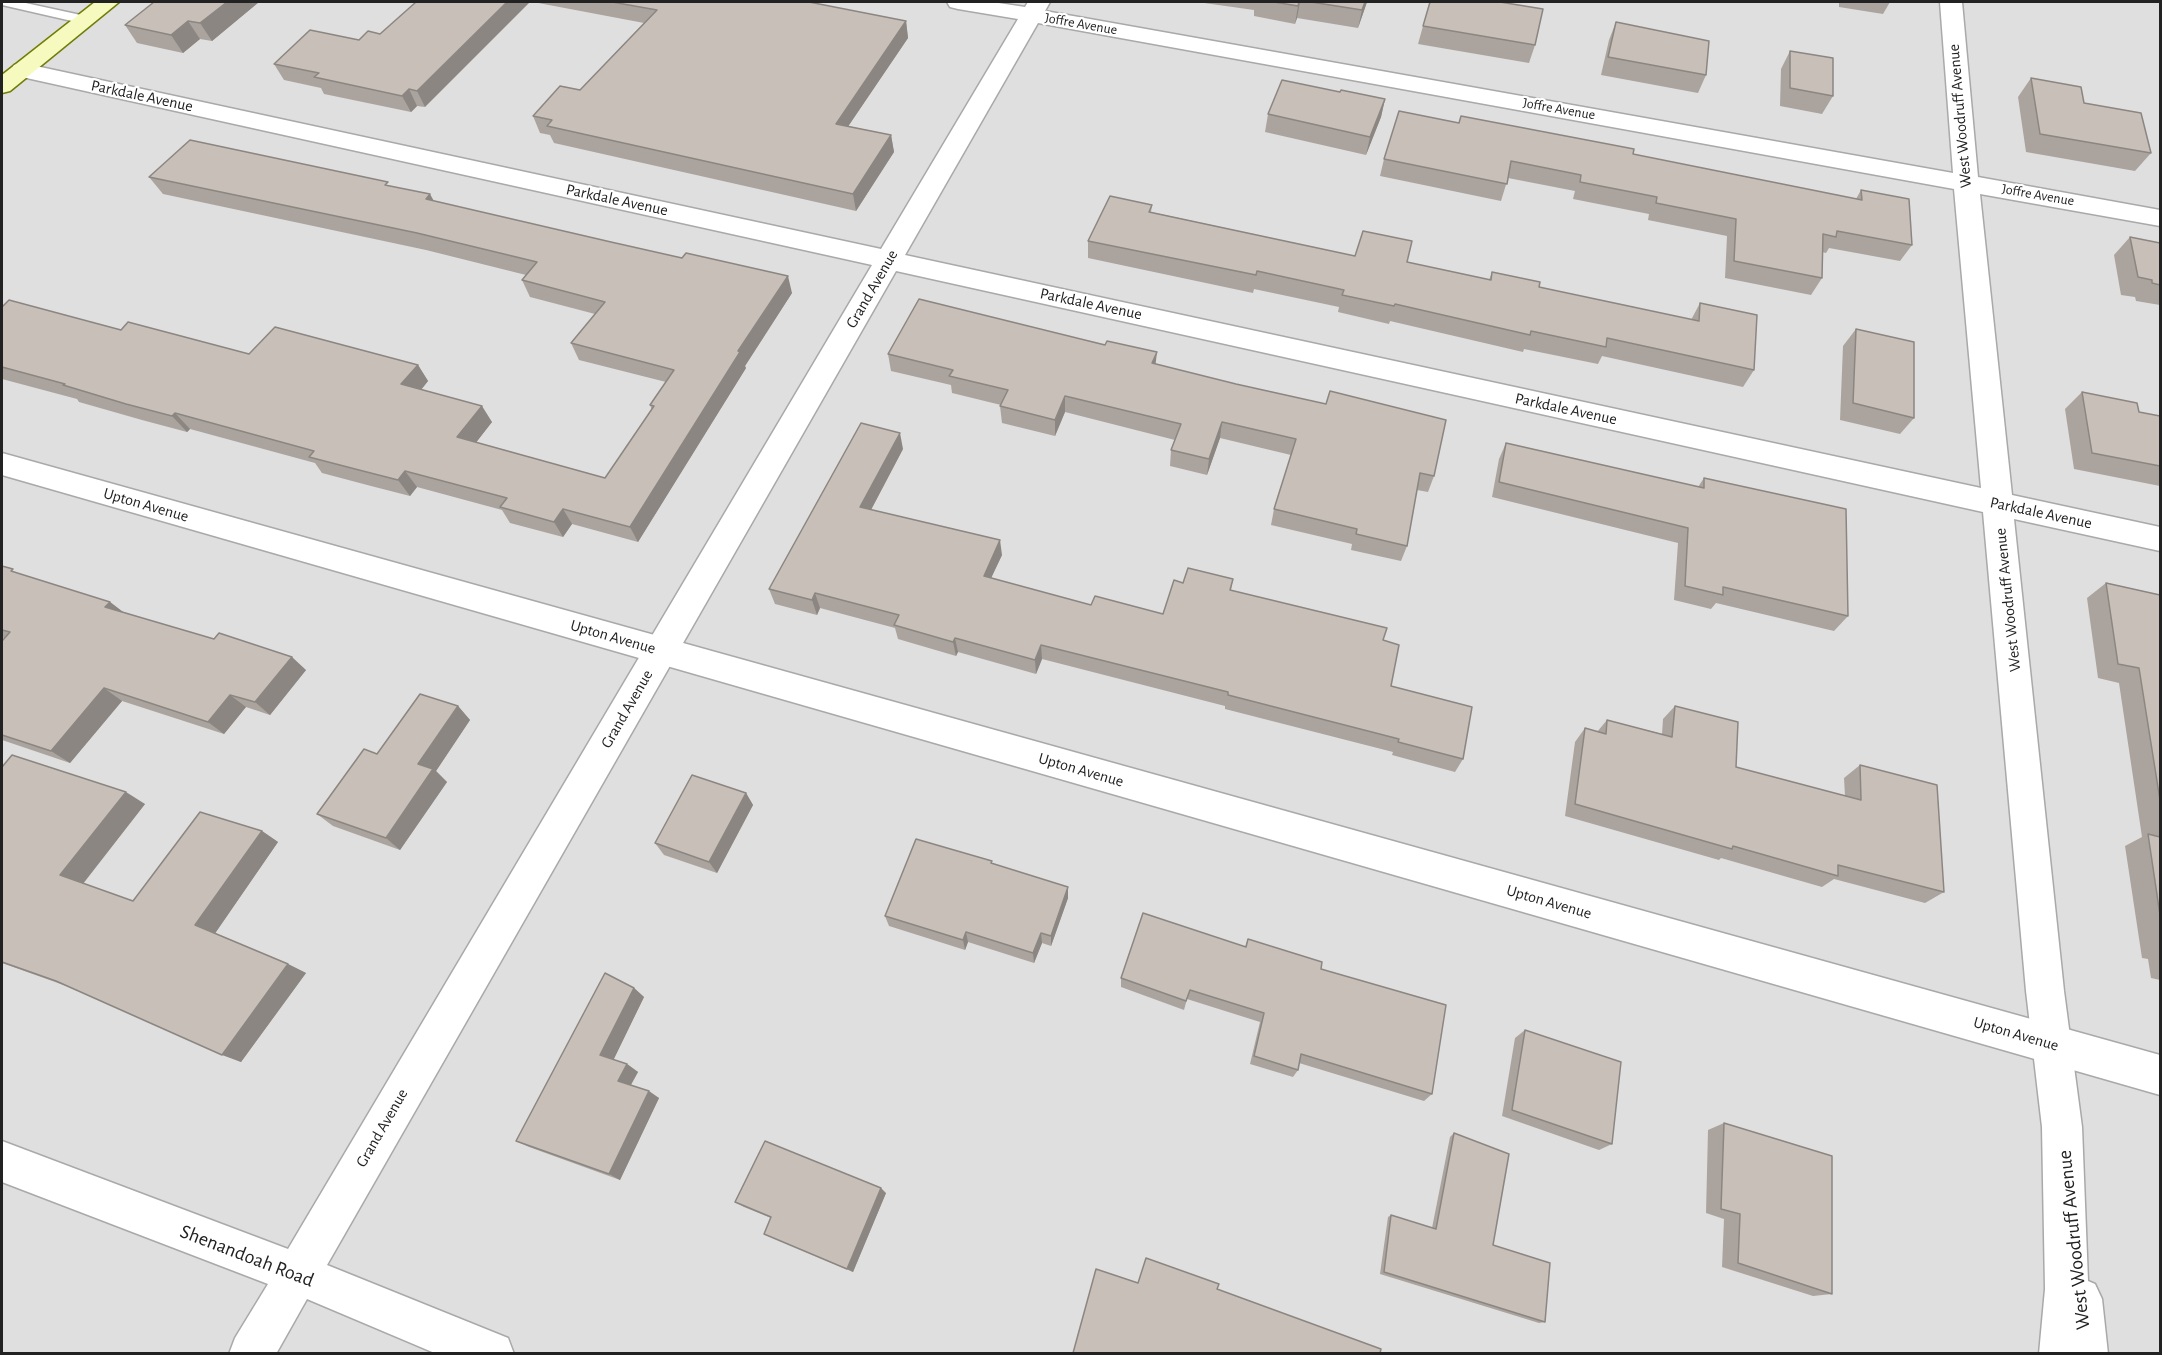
<!DOCTYPE html>
<style>
body{margin:0}
#map{position:relative;width:2162px;height:1355px;overflow:hidden;background:#f2efe9;font-family:"Alegreya Sans",sans-serif}
canvas{display:block}
.frame{position:absolute;inset:0;border:3px solid #222;pointer-events:none}
</style>
<div id="map">
<canvas width="2162" height="1355"></canvas>
<div class="frame"></div>
</div>
<script>
const g = document.querySelector('canvas').getContext('2d');
g.lineJoin = 'round';
function paint(path, color) { g.fillStyle = color; g.fill(path, 'evenodd'); }
function trace(path, color, width, dash) { g.strokeStyle = color; g.lineWidth = width; g.lineCap = dash ? 'butt' : 'round'; g.setLineDash(dash || []); g.stroke(path); }
function drawText(font, color, halo, rows, align = 'center') {
  g.font = font + ' "Alegreya Sans",sans-serif'; g.lineWidth = 4.5; g.setLineDash([]); g.textBaseline = 'middle'; g.strokeStyle = halo; g.fillStyle = color; for (const [text, x, y, turn = 0] of rows) {
    g.save(); g.translate(x, y); g.rotate((+turn || 0) * Math.PI / 180); g.textAlign = isNaN(turn) ? turn : align; if (halo) g.strokeText(text, 0, 0); g.fillText(text, 0, 0); g.restore();
  }
}
const residential = new Path2D(`
 M2 2H2160V1353H2Z`);
const service = new Path2D(`
 M2 2H21L90 17 92 20 85 24 2 5Z`);
const minor = new Path2D(`
 M947 2H992L1025 7 1028 2H1050L1045 11 1953 173 1940 2H1962L1978 177 2160 210V226L1980 194 2012 495 2160 527V551L2014 519 2064 991 2082 1127 2088 1281 2095 1284 2102 1299 2108 1354H2039L2045 1289 2042 1127 2026 991 1983 512 896 271 327 1265 508 1338 514 1354H437L307 1299 276 1354H229L235 1338 268 1284 2 1182V1141L288 1249 872 265 22 77 14 75 11 70 14 65 22 63 881 249 1018 19 958 9 950 7ZM1038 23 1954 189 1981 488 905 255Z`);
const tertiary = new Path2D(`
 M2 453 2160 1055V1095L2 475Z`);
const secondary = new Path2D(`
 M95 2H119L10 91 2 93V75Z`);
const wall = new Path2D(`
 M154 2H259L212 41 200 39 183 53 137 43 125 25Z
 M416 2 425 107 417 106 411 112 324 94 321 88 284 80 274 64 380 34Z
 M533 2H809L906 21 908 38 848 126 891 135 894 152 856 211 554 143 550 135 540 133 533 116 580 90 644 23Z
 M1197 2H1367L1358 28 1297 18 1295 24 1254 16V10Z
 M1839 2H1890L1883 14 1839 7Z
 M1616 22 1706 75 1698 93 1601 75 1609 40Z
 M1423 26 1535 45 1529 63 1418 44Z
 M1790 51 1833 96 1822 114 1780 106 1781 69Z
 M2031 78 2084 103 2151 153 2135 171 2026 152 2018 97Z
 M1340 92 1385 99 1381 117 1366 155 1265 132 1268 114Z
 M1459 123 1633 154 1856 199 1861 190 1912 245 1900 261 1829 248 1826 253 1822 252V278L1811 295 1725 278 1727 236 1648 220 1649 214 1573 199 1575 191 1508 178 1501 201 1380 176 1384 159Z
 M149 177 390 186 434 201 792 293 745 366 746 368 638 542 572 524 563 537 510 523 502 510 417 487 410 496 371 486 322 473 315 463 190 429 187 432 142 420 79 402 77 399 2 379V307L249 354 418 365 428 381 421 390 492 422 476 442 605 478 652 410 650 405 666 382 579 360 571 343 595 314 530 297 522 280 526 275 426 250 163 194Z
 M1152 205 1151 212 1355 256 1407 262 1489 280 1492 272 1539 287 1691 320 1700 303 1754 370 1743 387 1602 356 1598 364 1524 349 1523 352 1390 321 1389 324 1338 312 1339 307 1254 289 1253 293 1088 258V241Z
 M2130 237 2160 243V305L2136 301 2135 297 2121 295 2114 255Z
 M1856 329 1914 418 1900 434 1840 420 1843 346Z
 M888 354 1156 364 1434 476 1428 492 1417 490 1407 546 1401 561 1351 550 1352 544 1271 525 1274 509 1291 455 1220 438 1207 475 1170 466 1171 450 1175 440 1065 412 1055 436 1002 423 1000 406 1001 405 952 393 951 385 891 371Z
 M2082 392 2139 412 2160 416V486L2074 469 2065 409Z
 M1506 443 1698 487 1704 478 1848 616 1834 631 1716 603 1711 609 1674 600 1678 543 1492 497 1499 459Z
 M903 449 871 510 1002 555 991 578 1091 605 1163 614 1183 583 1233 579 1231 590 1383 640 1391 686 1463 759 1455 772 1392 755 1393 752 1225 709V706L1042 659 1036 674 958 652 956 656 898 639 895 628 820 608 817 615 775 604 769 589Z
 M2 566 19 574 110 602 123 612 306 670 270 715 246 707 224 734 122 701 70 763 2 740V641L4 638 2 637Z
 M2106 583 2160 595V980L2151 978 2148 959 2142 958 2125 846 2142 837 2119 683 2098 678 2087 598Z
 M458 706 470 720 436 771 447 782 400 850 333 826 317 814 377 754Z
 M1675 706 1736 767 1845 796 1844 778 1860 765 1944 892 1925 903 1834 879 1822 887 1721 858 1719 860 1565 816 1575 742 1585 728 1597 732 1607 720 1662 734 1663 719Z
 M2 767 145 804 83 884 133 901 262 831 278 842 215 933 288 964 306 973 241 1062 69 987 2 963Z
 M746 793 753 805 717 873 664 855 655 843Z
 M992 864 1068 898 1051 946 1042 943 1034 963 968 942 965 950 889 926 885 916Z
 M1248 939 1321 969 1432 1094 1424 1101 1299 1063 1298 1070 1293 1077 1250 1064 1260 1022 1187 999 1184 1010 1121 987V978L1245 947Z
 M634 988 644 997 613 1060 627 1064 638 1072 631 1085 659 1098 620 1180 529 1147 516 1141Z
 M1525 1030 1612 1144 1599 1150 1502 1116 1515 1038Z
 M1724 1123 1832 1294 1813 1296 1722 1267 1724 1219 1706 1213 1708 1130Z
 M1454 1133 1493 1245 1545 1322 1539 1323 1380 1274 1388 1217 1391 1215 1432 1228 1450 1137Z
 M886 1193 853 1272 764 1234 771 1218 744 1207 735 1202Z`);
const shadedWall = new Path2D(`
 M227 2H259L212 41 200 23Z
 M507 2H530L425 107 417 91Z
 M1300 2 1297 18 1295 24 1298 6Z
 M1365 2H1367L1358 28 1362 10Z
 M188 21 200 39 183 53 171 35Z
 M906 21 908 38 839 140 836 124Z
 M409 89 417 106 411 112 402 96Z
 M1385 99 1381 117 1366 155 1370 137Z
 M891 135 894 152 856 211 853 194Z
 M430 194 440 212 426 199Z
 M788 276 792 293 745 366 746 368 638 542 630 527 738 351Z
 M1157 352 1155 369 1152 363Z
 M418 365 428 381 412 401 401 384Z
 M1065 396V412L1055 436V420Z
 M482 406 492 422 468 453 457 437Z
 M175 413 190 429 187 432 172 416Z
 M1222 422 1220 438 1207 475 1209 459Z
 M900 433 903 449 864 523 860 507Z
 M405 471 417 487 410 496 398 480Z
 M563 509 572 524 563 537 554 522Z
 M1000 540 1002 555 985 591 984 576Z
 M815 593 820 608 817 615 812 600Z
 M110 602 127 615 105 607Z
 M955 638 958 652 956 656 953 642Z
 M1041 645 1042 659 1036 674 1035 660Z
 M292 657 306 670 270 715 255 702Z
 M104 688 122 701 70 763 51 751Z
 M230 695 246 707 224 734 208 722Z
 M458 706 470 720 436 771 447 782 400 850 386 838 418 764Z
 M126 792 145 804 81 886 60 875Z
 M746 793 753 805 717 873 709 862Z
 M262 831 278 842 214 935 195 925Z
 M1068 887V898L1051 946V936Z
 M966 932 968 942 965 950 963 940Z
 M1041 933 1042 943 1034 963 1033 953Z
 M288 964 306 973 241 1062 222 1055Z
 M634 988 644 997 612 1063 600 1055Z
 M627 1064 638 1072 629 1088 618 1081Z
 M649 1091 659 1098 620 1180 609 1174Z
 M881 1188 886 1193 853 1272 847 1269Z`);
const building = new Path2D(`
 M154 2H227L200 23 188 21 171 35 125 25Z
 M416 2H507L417 91 409 89 402 96 314 77 319 73 274 64 310 30 359 40 368 31 380 34Z
 M612 2H809L906 21 836 124 891 135 853 194 547 126 552 120 533 116 560 86 580 90 657 10Z
 M1274 2H1299L1298 6Z
 M1311 2H1365L1362 10Z
 M1430 2H1500L1543 9 1535 45 1423 26Z
 M1616 22 1709 41 1706 75 1608 57Z
 M1790 51 1833 58V96L1790 88Z
 M2031 78 2081 87 2084 103 2141 113 2151 153 2040 134Z
 M1282 80 1340 92 1341 90 1385 99 1370 137 1268 114Z
 M1399 111 1459 123 1461 116 1634 149 1633 154 1862 200 1861 190 1909 199 1912 245 1837 231 1836 237 1823 234 1822 278 1734 261 1736 219 1656 203 1657 197 1580 182 1581 175 1511 161 1507 184 1384 159Z
 M190 140 388 182 385 185 430 194 426 199 611 242 682 258 686 253 788 276 738 351 740 352 630 527 563 509 554 522 500 507 507 498 405 471 398 480 359 470 309 457 314 451 175 413 172 416 126 404 63 385 65 384 2 367V307L9 300 121 330 128 322 249 354 275 327 418 365 401 384 482 406 457 437 605 478 654 406 650 405 674 370 571 343 605 302 522 280 537 262 417 233 149 177Z
 M1110 196 1152 205 1149 212 1355 256 1363 231 1412 241 1407 262 1491 280 1492 272 1540 282 1539 287 1699 321 1700 303 1757 315 1754 370 1607 338 1606 347 1531 331 1530 335 1395 304 1394 306 1342 295 1344 290 1257 271 1256 275 1088 241Z
 M2130 237 2160 243V285L2152 283V280L2138 277Z
 M919 299 1105 345 1107 341 1157 352 1152 363 1236 384 1326 404 1330 391 1446 420 1434 476 1420 473 1407 546 1356 534 1357 529 1274 509 1296 439 1222 422 1209 459 1171 450 1181 424 1065 396 1055 420 1000 406 1008 390 949 376 953 370 888 354Z
 M1856 329 1914 342V418L1853 403Z
 M2082 392 2137 403 2139 412 2160 416V466L2092 453Z
 M861 423 900 433 860 507 1000 540 984 576 1091 605 1095 596 1163 614 1174 580 1183 583 1188 568 1233 579 1230 590 1387 628 1383 640 1399 645 1391 686 1472 707 1463 759 1398 742 1399 739 1228 695V692L1041 645 1035 660 955 638 953 642 894 625 899 615 815 593 812 600 769 589Z
 M1506 443 1704 488V478L1846 509 1848 616 1723 587V595L1685 586 1688 528 1499 482Z
 M2 566 13 569 11 571 110 602 105 607 214 639 219 633 292 657 255 702 230 695 208 722 104 688 51 751 2 735V641L10 632 2 630Z
 M2106 583 2160 595V800L2139 668 2118 664Z
 M420 694 458 706 418 764 433 769 386 838 317 814 364 749 377 754Z
 M1675 706 1738 722 1736 767 1861 800 1860 765 1937 785 1944 892 1838 865V876L1733 846 1732 849 1575 804 1585 728 1606 734 1607 720 1672 737Z
 M12 755 126 792 60 875 133 901 200 812 262 831 195 925 288 964 222 1055 56 981 2 962V767Z
 M692 775 746 793 709 862 655 843Z
 M2148 834 2160 837V915Z
 M916 839 992 861 991 863 1068 887 1051 936 1041 933 1033 953 966 932 963 940 885 916Z
 M1143 913 1246 947 1248 939 1322 962 1321 969 1446 1005 1432 1094 1301 1054 1298 1070 1254 1056 1264 1013 1190 990 1186 1001 1121 978Z
 M605 973 634 988 600 1055 627 1064 618 1081 649 1091 609 1174 516 1141Z
 M1525 1030 1621 1062 1612 1144 1512 1110Z
 M1724 1123 1832 1156V1294L1738 1263 1740 1214 1721 1209Z
 M1454 1133 1509 1154 1493 1245 1550 1263 1545 1322 1384 1272 1391 1215 1436 1229Z
 M765 1141 881 1188 847 1269 764 1234 771 1217 735 1202Z
 M1146 1258 1219 1284 1217 1289 1381 1349 1380 1353H1073L1096 1269 1138 1283Z`);
const farStreetnames = [
 ["Joffre Avenue",1081,24,10],
 ["Joffre Avenue",1559,109,10],
 ["Joffre Avenue",2038,195,10]
];
const streetNames = [
 ["Parkdale Avenue",142,96,12],
 ["West Woodruff Avenue",1960,116,-95],
 ["Parkdale Avenue",617,200,12],
 ["Grand Avenue",872,289,-60],
 ["Parkdale Avenue",1091,304,12],
 ["Parkdale Avenue",1566,409,12],
 ["Upton Avenue",146,505,16],
 ["Parkdale Avenue",2041,513,12],
 ["West Woodruff Avenue",2008,600,-96],
 ["Upton Avenue",613,637,16],
 ["Grand Avenue",627,709,-60],
 ["Upton Avenue",1081,770,16],
 ["Upton Avenue",1549,902,16],
 ["Upton Avenue",2016,1034,16],
 ["Grand Avenue",382,1128,-60]
];
const nearStreetnames = [
 ["West Woodruff Avenue",2074,1240,-96],
 ["Shenandoah Road",247,1256,21]
];
paint(residential, '#e0dfdf');
trace(service, '#a9a9a9', 3);
trace(minor, '#a9a9a9', 3);
trace(tertiary, '#a9a9a9', 3);
trace(secondary, '#707d05', 3);
paint(service, '#fff');
paint(minor, '#fff');
paint(tertiary, '#fff');
paint(secondary, '#f7fabf');
paint(wall, '#aba49e');
paint(shadedWall, '#8b8681');
paint(building, '#c7bfb8');
trace(building, '#8b8681', 1.5);
drawText('14px', '#222', '#fff', farStreetnames);
drawText('16px', '#222', '#fff', streetNames);
drawText('20px', '#222', '#fff', nearStreetnames);
</script>
